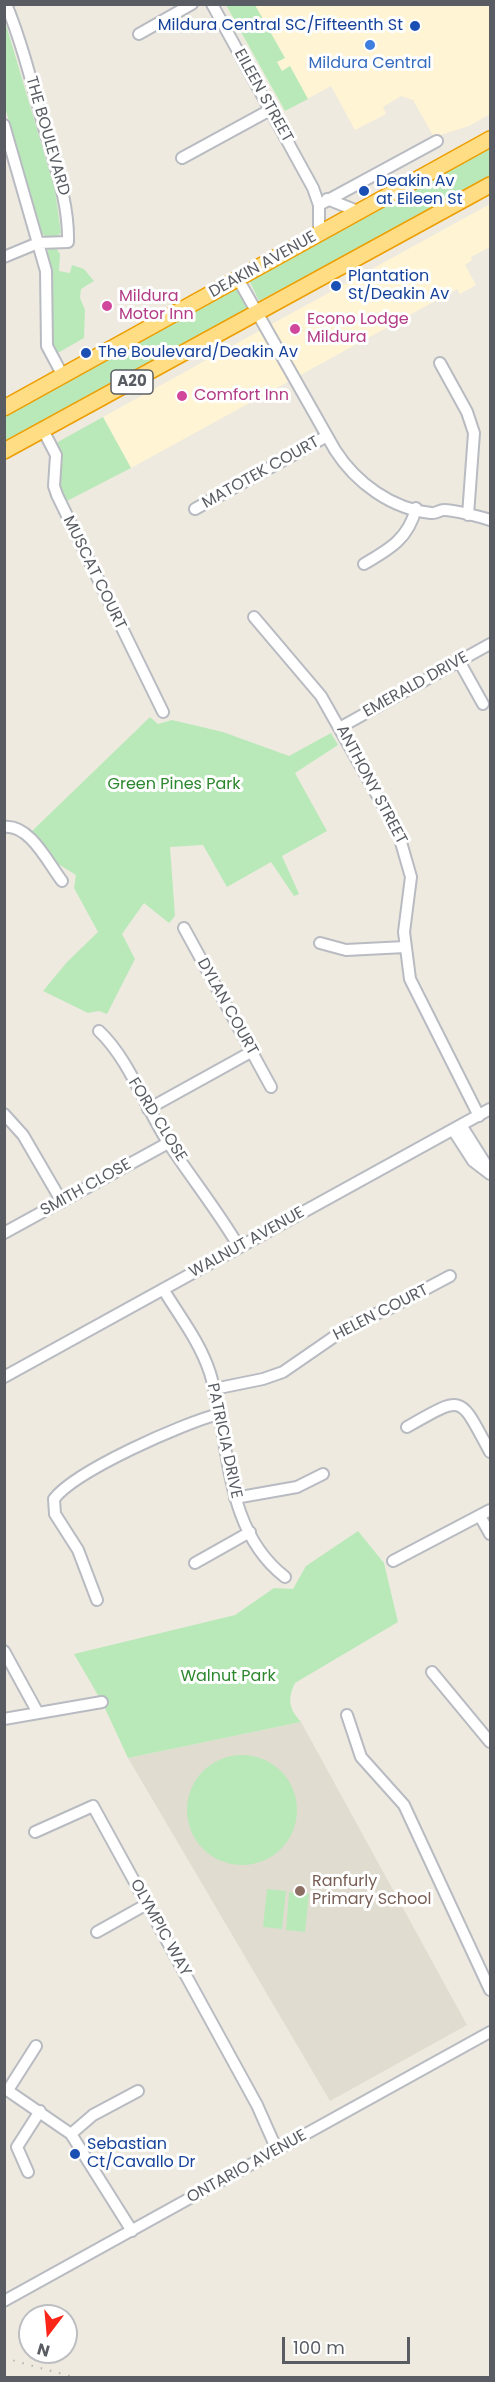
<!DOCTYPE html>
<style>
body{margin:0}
#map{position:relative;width:495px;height:2382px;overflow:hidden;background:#eeeae0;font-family:Poppins,sans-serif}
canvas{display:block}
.frame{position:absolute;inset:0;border:6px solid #595d63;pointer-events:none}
.north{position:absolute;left:18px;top:2304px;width:60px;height:60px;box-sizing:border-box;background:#fff;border:2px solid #bdbec1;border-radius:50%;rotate:196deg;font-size:16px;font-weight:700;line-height:24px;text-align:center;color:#595d63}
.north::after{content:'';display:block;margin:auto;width:21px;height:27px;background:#fb2518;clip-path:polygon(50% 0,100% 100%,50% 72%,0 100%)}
.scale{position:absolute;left:282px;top:2337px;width:128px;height:27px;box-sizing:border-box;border:3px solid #595d63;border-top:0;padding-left:8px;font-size:18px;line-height:21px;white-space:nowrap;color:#595d63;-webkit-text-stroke:4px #fff;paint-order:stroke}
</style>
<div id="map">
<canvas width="495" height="2382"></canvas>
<div class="frame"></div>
<div class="north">N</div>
<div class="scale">100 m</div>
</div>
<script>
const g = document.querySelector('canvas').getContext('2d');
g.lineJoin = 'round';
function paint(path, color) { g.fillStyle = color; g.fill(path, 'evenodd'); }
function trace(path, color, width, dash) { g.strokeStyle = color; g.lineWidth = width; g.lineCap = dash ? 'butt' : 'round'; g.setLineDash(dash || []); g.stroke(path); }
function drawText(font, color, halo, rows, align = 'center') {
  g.font = font + ' Poppins,sans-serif'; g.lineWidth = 6; g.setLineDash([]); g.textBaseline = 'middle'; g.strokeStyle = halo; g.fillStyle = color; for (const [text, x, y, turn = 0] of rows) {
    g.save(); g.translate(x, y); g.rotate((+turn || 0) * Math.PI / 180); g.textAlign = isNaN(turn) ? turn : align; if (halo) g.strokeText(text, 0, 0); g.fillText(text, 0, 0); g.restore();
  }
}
const commercial = new Path2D(`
 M226 5H490V114L469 126 434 137 413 100 401 96 383 107 386 114 355 130 331 86 285 111Z
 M490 204V247L471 257 472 260 465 265 476 285 460 294 457 289 131 468 103 417Z`);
const education = new Path2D(`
 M301 1722 467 2025 330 2101 128 1758Z`);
const green = new Path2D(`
 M226 5H255L285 58 277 62 282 71 290 66 308 99 285 111Z
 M4 18 55 190 61 233 56 237 45 236 39 231 5 107Z
 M490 146V179L259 301 249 280Z
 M56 248 60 254 59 271 70 273 72 265 84 269 94 281 81 289 80 298 85 310 84 338 56 354C45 331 55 307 52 282 51 272 44 259 48 249Z
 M236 288 248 309 5 444V414Z
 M103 417 131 468 65 502C54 480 67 464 56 443Z
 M150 717 158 724 172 720 223 732 289 756 331 733 338 745 295 773 327 831 282 856 299 894 294 896 271 862 227 887 203 845 170 847 175 916 169 923 144 903 122 934 135 959 107 1014 99 1011 88 1013 43 991 67 962 98 932 74 888 76 875 55 862 31 832Z
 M358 1531 384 1563 398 1622 295 1683C287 1700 289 1708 301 1722L128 1758 102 1702 74 1654 235 1615 274 1588 293 1589 306 1566Z
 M187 1810a55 55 0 1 1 110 0a55 55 0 1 1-110 0Z
 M267 1889 286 1891 282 1929 263 1927Z
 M289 1892 309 1894 305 1932 286 1930Z`);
const minor = new Path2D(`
 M212 4 313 188 319 205V234
 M139 34 192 4
 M4 125 46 271 47 346 63 376
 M182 158 270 110
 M327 199 360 212
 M319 205 437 141
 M4 257 38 243 68 242C69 201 54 164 43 124 32 84 22 43 6 4
 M238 279 335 450C356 483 392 509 431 513 436 514 439 510 444 510 454 510 481 517 490 520
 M440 363 467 412 474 433 468 515
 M43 430 56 455 54 486 57 495 163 712
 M195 509 327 436
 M364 564C390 549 409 538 416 508
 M254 617 321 696 398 832 411 877 404 932 410 979 479 1116
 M459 661 483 704
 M341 727 490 644
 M4 827C30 824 48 863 62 881
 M184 928 271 1087
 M320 943 346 950 405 947
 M99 1031C129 1059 146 1109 169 1144 192 1179 218 1211 239 1247
 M148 1109 251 1052
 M4 1114 23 1135 62 1202
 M461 1125 490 1171
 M453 1130 473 1161 490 1174
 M4 1233 168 1143
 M163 1289C180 1317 200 1342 210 1373 231 1442 222 1528 285 1577
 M4 1377 490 1109
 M214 1389 263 1379 283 1372 354 1323 388 1309 450 1276
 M407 1427C465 1394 459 1395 490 1452
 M235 1498 297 1487 323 1474
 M480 1516 490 1534
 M393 1561 490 1510
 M195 1563 250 1532
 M97 1600 78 1550 55 1514 54 1499C75 1471 183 1423 219 1414
 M4 1651 38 1713
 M432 1672 490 1742
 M347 1715 361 1757 404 1805 490 1990
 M4 1719 102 1702
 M35 1832 93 1806 257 2105 277 2150
 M97 1932 147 1904
 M4 2088 71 2134 132 2231
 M8 2090 36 2046
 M71 2134 93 2115 138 2091
 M28 2172 17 2147 40 2111
 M4 2301 490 2032`);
const highway = new Path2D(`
 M4 408 490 139
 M4 451 490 185`);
const rail = new Path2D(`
 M4 2358 77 2378`);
const markers = [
 [415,26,6,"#1a4fb4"],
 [370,45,6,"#3f7fe0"],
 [364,191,6,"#1a4fb4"],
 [336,286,6,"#1a4fb4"],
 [107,306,6,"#d1479c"],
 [295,329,6,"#d1479c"],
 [86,353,6,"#1a4fb4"],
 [182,396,6,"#d1479c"],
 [300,1891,6,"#8d6e63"],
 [75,2154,6,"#1a4fb4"]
];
const shields = [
 [132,382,42]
];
const shieldNames = [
 ["A20",132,382]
];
const transitNames = [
 ["Mildura Central SC/Fifteenth St",403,26,"right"],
 ["Deakin Av",376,182],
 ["at Eileen St",376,200],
 ["Plantation",348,277],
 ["St/Deakin Av",348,295],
 ["The Boulevard/Deakin Av",98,353],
 ["Sebastian",87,2145],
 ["Ct/Cavallo Dr",87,2163]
];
const shopNames = [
 ["Mildura Central",370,64]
];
const streetNames = [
 ["EILEEN STREET",263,96,61],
 ["THE BOULEVARD",47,136,74],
 ["DEAKIN AVENUE",263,265,-29],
 ["MATOTEK COURT",261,473,-29],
 ["MUSCAT COURT",94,573,64],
 ["EMERALD DRIVE",416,685,-29],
 ["ANTHONY STREET",371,785,62],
 ["DYLAN COURT",227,1007,61],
 ["FORD CLOSE",157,1120,58],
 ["SMITH CLOSE",86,1188,-29],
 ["WALNUT AVENUE",247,1243,-29],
 ["HELEN COURT",381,1313,-27],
 ["PATRICIA DRIVE",224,1441,78],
 ["OLYMPIC WAY",160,1928,61],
 ["ONTARIO AVENUE",247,2167,-29]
];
const hotelNames = [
 ["Mildura",119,297],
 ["Motor Inn",119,315],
 ["Econo Lodge",307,320],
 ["Mildura",307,338],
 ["Comfort Inn",194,396]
];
const parkNames = [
 ["Green Pines Park",174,785],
 ["Walnut Park",228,1677]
];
const educationNames = [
 ["Ranfurly",312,1882],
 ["Primary School",312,1900]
];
paint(commercial, '#fff4d3');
paint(education, '#e0dcd0');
paint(green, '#bae9b9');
trace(minor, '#b8bbc1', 14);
trace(highway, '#ed9e00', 18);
trace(minor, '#fff', 10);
trace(highway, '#ffdd85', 15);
trace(rail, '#b4b5b6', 2, [1.5, 8]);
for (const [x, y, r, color] of markers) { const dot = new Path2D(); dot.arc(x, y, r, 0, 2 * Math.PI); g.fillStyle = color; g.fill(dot); trace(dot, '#fff', 2); }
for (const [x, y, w] of shields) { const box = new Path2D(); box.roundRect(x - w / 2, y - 12, w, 24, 4.5); g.fillStyle = '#fff'; g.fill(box); trace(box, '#595d63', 1.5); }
drawText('bold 15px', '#595d63', null, shieldNames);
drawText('16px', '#164399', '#fff', transitNames, 'left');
drawText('16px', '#366cbe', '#fff', shopNames);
drawText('16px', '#595d63', '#fff', streetNames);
drawText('16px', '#b23c85', '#fff', hotelNames, 'left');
drawText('16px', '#2c872e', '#fff', parkNames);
drawText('16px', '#785e54', '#fff', educationNames, 'left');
</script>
